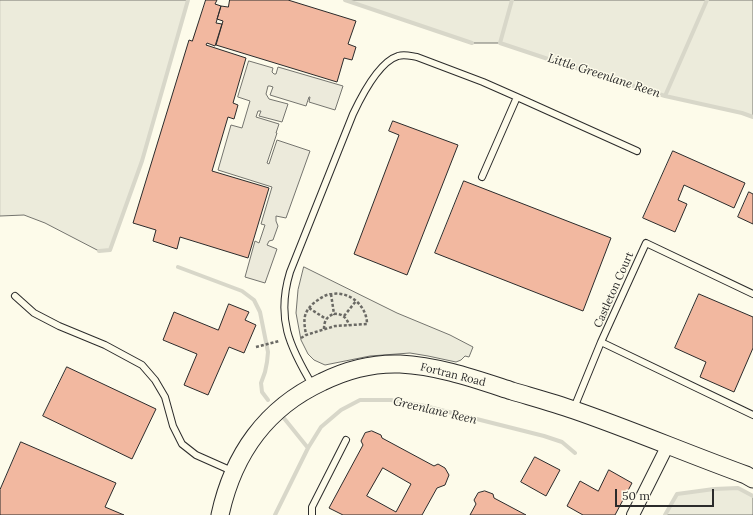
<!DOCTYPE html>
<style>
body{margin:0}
#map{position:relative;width:753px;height:515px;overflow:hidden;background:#fdfbea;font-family:Lora,serif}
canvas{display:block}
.scale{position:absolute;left:615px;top:489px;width:99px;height:18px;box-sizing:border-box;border:2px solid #2b2b2b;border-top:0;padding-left:5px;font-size:12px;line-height:14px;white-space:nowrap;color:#2b2b2b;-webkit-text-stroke:3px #fdfbea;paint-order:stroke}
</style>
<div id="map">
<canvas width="753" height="515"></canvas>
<div class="scale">50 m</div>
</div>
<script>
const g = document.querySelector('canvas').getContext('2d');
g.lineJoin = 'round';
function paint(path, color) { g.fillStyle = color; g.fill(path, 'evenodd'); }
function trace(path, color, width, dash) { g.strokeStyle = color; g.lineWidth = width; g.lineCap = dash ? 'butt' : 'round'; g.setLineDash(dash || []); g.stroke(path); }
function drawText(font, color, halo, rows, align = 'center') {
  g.font = font + ' Lora,serif'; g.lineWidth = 3; g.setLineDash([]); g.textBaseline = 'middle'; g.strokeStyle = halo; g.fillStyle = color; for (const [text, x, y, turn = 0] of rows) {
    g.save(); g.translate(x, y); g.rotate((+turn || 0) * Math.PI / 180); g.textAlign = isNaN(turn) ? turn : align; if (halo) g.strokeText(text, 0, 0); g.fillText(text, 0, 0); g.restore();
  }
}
const green = new Path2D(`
 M0 0H188L142 161 110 250 99 251 45 223 24 215 0 216Z
 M345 0H753V117L742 113 665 96 551 60 500 43H472Z
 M304 267 397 313 450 335 473 347 469 357 465 356 461 360 456 362 428 356 410 353 370 356 325 365 314 360 308 354 301 340 296 313 298 290Z
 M738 488 753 496V515H665L677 494 714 489Z`);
const parking = new Path2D(`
 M249 61 273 68 272 72 274 74H276L278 67 343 86 335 110 309 102 310 97H309L306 106 270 95 273 87 270 86H268L266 94 269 99 288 104 282 122 259 116 261 111H258L256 117 279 124 276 133H277L267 163 269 164 277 140 310 151 286 218 276 216V221L278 226 273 240 269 241 267 245 277 249 265 283 245 277 255 241 259 243 265 225 261 224 272 187 218 170 231 125 242 128 250 101 238 97Z`);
const stream = new Path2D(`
 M345 0 472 43
 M512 0 500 43 551 60 665 96 742 113 753 117
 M665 96 707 0
 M99 251 110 250 142 161 188 0
 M178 267 242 291 254 300 260 312 268 352 267 362 265 372 261 383 262 392 268 400
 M283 417 308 448 321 427 341 410 360 400H391L425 406 544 436 562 442 575 453
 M275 515 308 448
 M665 515 677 494 714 489 738 488 753 496`);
const building = new Path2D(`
 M206 0H217L215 4 221 6 216 23 222 24 215 46 207 43 206 45 246 58 233 103 238 105 234 119 228 117 212 171 269 188 248 258 180 237 177 249 153 241 156 230 133 223 189 40 192 41Z
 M230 0H288L356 21 348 44 356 47 352 60 344 58 337 82 216 45 223 21 217 19 221 6 228 7Z
 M393 121 458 145 407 275 354 254 399 135 389 131Z
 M673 151 745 183 734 208 684 185 678 200 687 204 675 232 643 218Z
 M464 181 611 238 583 311 435 253Z
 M749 192 753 194V224L738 217Z
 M699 294 753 317V348L734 392 700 377 706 362 675 348Z
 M229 304 249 312 245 320 256 325 244 353 229 347 208 395 184 385 197 354 163 340 174 312 218 330Z
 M67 367 156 409 132 459 43 416Z
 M372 431 381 435 382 438 434 466 438 464 445 468 449 475 445 485 437 488 422 515H343L329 508 363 445 361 441 365 433ZM383 468 411 484 396 512 367 496Z
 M21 442 116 483 105 507 124 515H0V490Z
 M535 457 560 470 546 496 521 482Z
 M609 470 632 483 615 515H583L567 506 580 481 598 491Z
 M485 491 493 494 494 498 526 515H470L476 504 474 500 478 493Z`);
const path = new Path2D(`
 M331 294 334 314C342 313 347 318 349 325
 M309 308 326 319
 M344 316 356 301
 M324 329C324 321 327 316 334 314
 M301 338 306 335 335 326 367 324C367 306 350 291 332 294 327 294 322 297 318 300 313 303 308 308 306 313 303 320 305 328 306 335
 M256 347 279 341`);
const lane = new Path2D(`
 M482 177 517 97
 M15 296 34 313 59 326 105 345 142 365 155 380 165 397 173 426 182 444 196 455 232 471
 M601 342 753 415
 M313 386C289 346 276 318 290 272L353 114C361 97 379 62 398 56 405 54 410 56 417 57L483 82 517 97 637 151
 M574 408 601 342 646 243 753 294
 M312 515V507L346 440`);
const street = new Path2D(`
 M633 515 668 445`);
const secondary = new Path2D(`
 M220 515C233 455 266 408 322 382 346 370 373 363 400 364 439 366 475 379 512 391 532 397 554 403 574 410 632 430 688 454 746 475L753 479`);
const streetNames = [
 ["Castleton Court",614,290,-66],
 ["Fortran Road",453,375,14]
];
const waterNames = [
 ["Little Greenlane Reen",604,76,18],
 ["Greenlane Reen",435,411,13]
];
paint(green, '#ecebdb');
trace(green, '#74746e', 1);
paint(parking, '#eceadb');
trace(parking, '#74746e', 1);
trace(stream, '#d8d7c9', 4);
paint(building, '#f2b8a0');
trace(building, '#2b2b2b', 1);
trace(lane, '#2b2b2b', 8);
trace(street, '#2b2b2b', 14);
trace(secondary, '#2b2b2b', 19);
trace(path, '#6a6964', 2.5, [3, 2]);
trace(lane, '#fdfbea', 6);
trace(street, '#fdfbea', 12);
trace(secondary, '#fdfbea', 17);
drawText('11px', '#2b2b2b', '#fdfbea', streetNames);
drawText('italic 12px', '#2b2b2b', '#fdfbea', waterNames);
</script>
